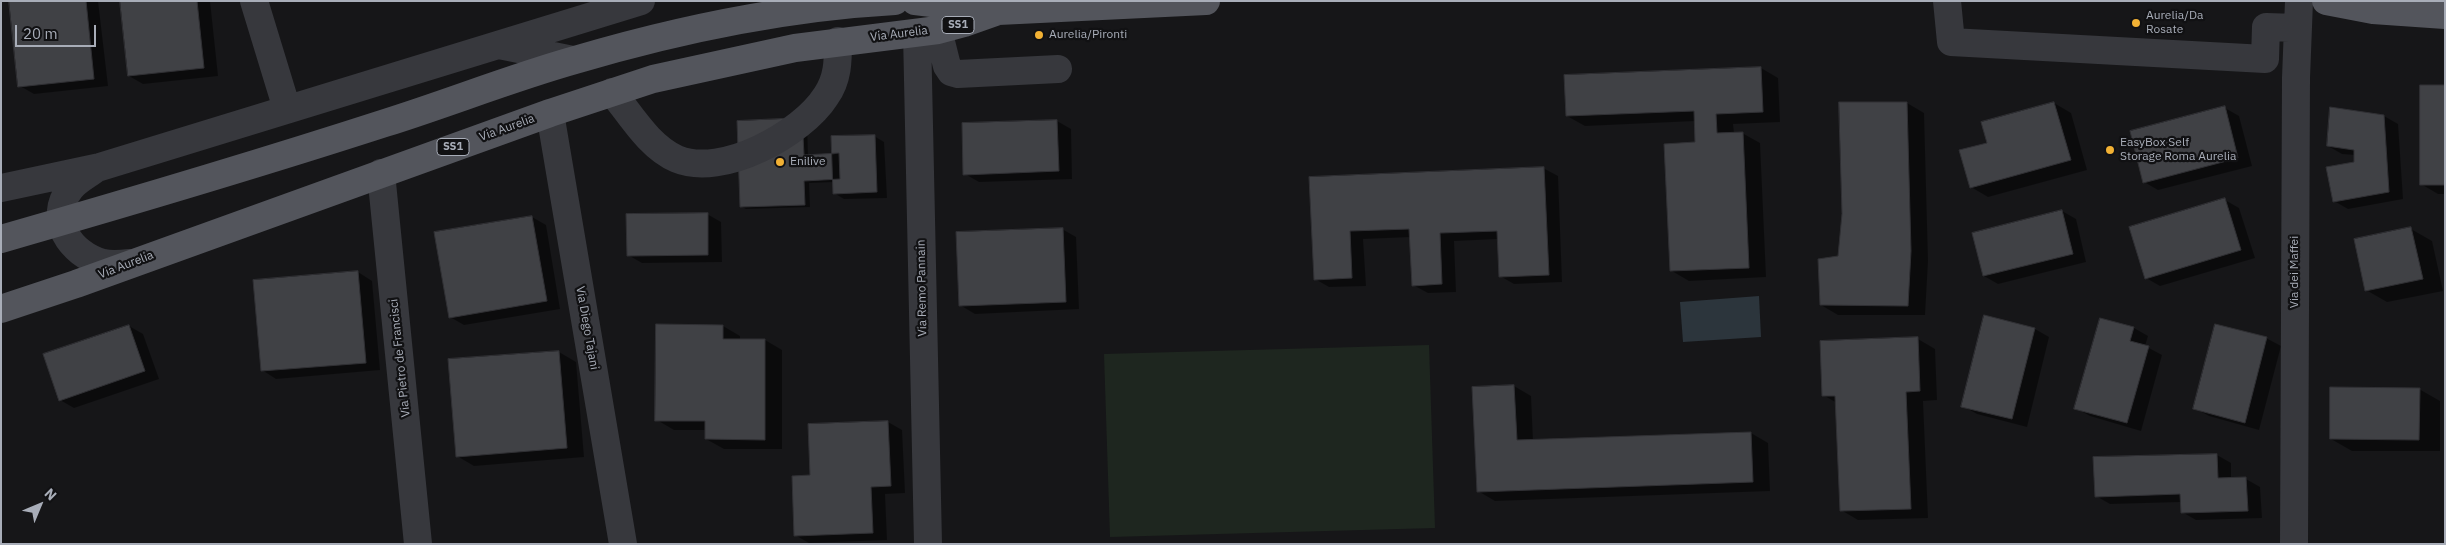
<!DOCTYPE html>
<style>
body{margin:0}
#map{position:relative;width:2446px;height:545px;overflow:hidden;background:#161618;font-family:"IBM Plex Sans",sans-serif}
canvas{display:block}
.frame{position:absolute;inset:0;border:2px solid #a8adb8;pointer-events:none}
.north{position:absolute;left:15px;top:480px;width:50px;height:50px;-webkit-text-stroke:4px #111113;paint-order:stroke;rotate:45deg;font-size:14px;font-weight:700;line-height:20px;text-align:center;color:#a8adb8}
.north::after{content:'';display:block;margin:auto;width:18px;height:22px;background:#a8adb8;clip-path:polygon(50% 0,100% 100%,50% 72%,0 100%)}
.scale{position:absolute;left:15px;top:25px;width:81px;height:22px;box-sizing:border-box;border:2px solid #a8adb8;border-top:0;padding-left:6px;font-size:15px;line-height:18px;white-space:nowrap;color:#a8adb8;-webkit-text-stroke:4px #111113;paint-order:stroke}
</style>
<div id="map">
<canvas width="2446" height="545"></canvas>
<div class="frame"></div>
<div class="north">N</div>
<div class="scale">20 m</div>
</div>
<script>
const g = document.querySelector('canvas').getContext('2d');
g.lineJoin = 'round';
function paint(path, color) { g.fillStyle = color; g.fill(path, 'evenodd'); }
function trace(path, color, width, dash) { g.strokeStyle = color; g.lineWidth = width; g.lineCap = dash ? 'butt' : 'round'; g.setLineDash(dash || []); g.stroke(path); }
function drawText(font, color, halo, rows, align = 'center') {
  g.font = font + ' "IBM Plex Sans",sans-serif'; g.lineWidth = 4.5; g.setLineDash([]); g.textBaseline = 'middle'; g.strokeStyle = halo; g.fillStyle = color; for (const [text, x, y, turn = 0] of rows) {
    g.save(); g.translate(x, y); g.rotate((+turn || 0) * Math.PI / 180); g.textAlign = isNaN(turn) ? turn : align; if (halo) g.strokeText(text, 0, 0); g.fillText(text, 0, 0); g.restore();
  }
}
const green = new Path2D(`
 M1429 345 1435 528 1110 537 1104 354Z`);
const water = new Path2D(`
 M1759 296 1761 337 1683 342 1680 302Z`);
const shadow = new Path2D(`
 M10 1H98L108 86 34 94 20 86Z
 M121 1H210L218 76 143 84 129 76Z
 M1761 68 1778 78 1780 122 1733 124 1734 133H1742L1760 143 1766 277 1689 281 1672 271 1696 144 1695 121 1585 126 1567 116Z
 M2445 86V194H2438L2421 184Z
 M1907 103 1924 113 1928 261 1925 315H1838L1821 305Z
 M2054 103 2071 113 2087 170 1988 197 1971 187Z
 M2225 108 2239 116 2252 166 2158 190 2144 182Z
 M2384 116 2398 124 2403 199 2348 209 2334 201 2356 163 2355 155 2342 154 2328 146Z
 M1057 121 1071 129 1072 179 979 182 965 174Z
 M807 122 808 156 833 155 874 136 884 142 887 198 844 199 834 193V182L809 183 810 207 746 209 742 207Z
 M1543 168 1558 176 1562 282 1514 284 1500 276 1498 239 1454 241 1456 292 1428 293 1413 285 1411 237 1363 239 1366 286 1329 287 1315 279 1310 178Z
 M2225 200 2239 208 2255 258 2160 286 2146 278Z
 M2062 211 2076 219 2086 262 1998 284 1984 276Z
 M707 214 721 222 722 262 642 263 628 255Z
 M532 217 546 225 560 309 464 325 450 317Z
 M1062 229 1076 237 1079 309 975 314 960 305Z
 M2411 229 2432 241 2443 291 2387 302 2366 290Z
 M358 272 372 281 380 370 276 379 262 370Z
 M129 326 143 334 159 379 74 408 60 400Z
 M723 326 740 336V340H765L782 350V449H724L706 439V430H674L657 420Z
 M2134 328 2148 336 2145 346 2162 355 2141 431 2090 416 2076 408Z
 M2035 329 2049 337 2027 427 1977 414 1963 406Z
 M2266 338 2281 346 2259 430 2209 416 2195 408Z
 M1918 339 1935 349 1937 400 1923 401 1928 518 1858 520 1841 510 1837 403 1823 395Z
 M559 352 576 362 584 457 474 466 457 456Z
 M1514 386 1531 396 1533 441 1751 433 1768 443 1770 491 1495 501 1478 491Z
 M2419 389 2440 401V451H2352L2331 439Z
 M888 422 902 430 905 493 885 494 887 540 809 543 795 535 811 476Z
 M2217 455 2231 463V479H2246L2260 487 2262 518 2196 520 2182 512 2181 502 2110 504 2096 496Z`);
const building = new Path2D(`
 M9 1H86L94 79 18 87Z
 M120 1H197L204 68 128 76Z
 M1761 67 1763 112 1716 114 1717 133 1743 132 1749 268 1670 271 1664 144 1695 142 1694 111 1566 116 1564 75Z
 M2420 85H2445V185H2420Z
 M1839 102H1907L1911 251 1908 306 1820 305 1818 259 1838 256 1842 214Z
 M2054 102 2071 160 1970 188 1959 150 1987 143 1981 122Z
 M2225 106 2238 158 2143 183 2130 131Z
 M2330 107 2384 115 2389 192 2333 202 2326 167 2354 162V150L2327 146Z
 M802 118 804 155 839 153 840 179 804 181 805 205 740 207 737 121Z
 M1057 120 1059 171 963 175 962 123Z
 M875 135 877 192 833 194 831 136Z
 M1544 167 1549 275 1499 277 1497 231 1440 233 1442 284 1412 286 1409 229 1350 231 1352 278 1314 280 1309 177Z
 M2225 198 2241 250 2145 279 2129 227Z
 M2062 210 2073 254 1983 276 1972 233Z
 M708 213V255L627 256 626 214Z
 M532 216 547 301 449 318 434 232Z
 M2411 227 2423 279 2365 291 2354 239Z
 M1063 228 1066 302 959 306 956 232Z
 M358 271 366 363 261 371 253 280Z
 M1984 315 2035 328 2012 419 1961 407Z
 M2100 318 2134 327 2130 341 2149 346 2127 423 2074 409Z
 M656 324 723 325V339H765V440L705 439V421H655Z
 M2215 324 2267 337 2245 423 2193 409Z
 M129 325 145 371 59 401 43 354Z
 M1918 337 1920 391 1906 392 1911 509 1840 511 1835 396H1822L1820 341Z
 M559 351 567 448 456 457 448 359Z
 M1514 385 1517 440 1751 432 1753 482 1477 492 1472 387Z
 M2330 387 2420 388 2419 440 2330 439Z
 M888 421 891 486 871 487 873 533 794 536 792 476 810 475 808 424Z
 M2217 454 2218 478 2246 477 2248 511 2181 513 2180 494 2095 497 2093 457Z`);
const minor = new Path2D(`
 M254 1 287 109
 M1947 1 1951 42 2265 59 2266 27 2297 28
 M938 30 947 66 951 72 958 74 1058 69
 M917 33 928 544
 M499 45 573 60
 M612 92C631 115 649 147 677 159 722 178 802 134 826 96 838 79 838 61 838 41
 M550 113 623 544
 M94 170C86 176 76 181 70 189 47 219 70 254 103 263 112 265 121 264 130 263
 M381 173 418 544
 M1 188 100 167 641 1
 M2294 544 2296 78 2299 1`);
const major = new Path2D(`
 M915 1 998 11 1206 1
 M2326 1 2373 10 2445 15
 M1 239C130 202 258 164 385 123 449 103 511 78 575 60 680 29 786 7 895 1
 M1 309 76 284 550 113 653 79 795 48 938 30 964 23 998 11`);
const markers = [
 [2136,23,5,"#f2b134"],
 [1039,35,5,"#f2b134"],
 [2110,150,5,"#f2b134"],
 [780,162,5,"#f2b134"]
];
const shields = [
 [958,25,32],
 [453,147,32]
];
const shieldNames = [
 ["SS1",958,25],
 ["SS1",453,147]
];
const poiNames = [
 ["Aurelia/Da",2146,16],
 ["Rosate",2146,30],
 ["Aurelia/Pironti",1049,35],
 ["EasyBox Self",2120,143],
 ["Storage Roma Aurelia",2120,157],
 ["Enilive",790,162]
];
const streetNames = [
 ["Via Aurelia",899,34,-7],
 ["Via Aurelia",507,128,-20],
 ["Via Aurelia",126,265,-21],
 ["Via dei Maffei",2295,272,-90],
 ["Via Remo Pannain",922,288,-91],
 ["Via Diego Tajani",587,328,80],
 ["Via Pietro de Francisci",400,358,-96]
];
paint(green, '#1e261f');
paint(water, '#2c353c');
paint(shadow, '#0007');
paint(building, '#404145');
trace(building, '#303034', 1);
trace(minor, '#37383d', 28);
trace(major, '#53555c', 28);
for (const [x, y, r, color] of markers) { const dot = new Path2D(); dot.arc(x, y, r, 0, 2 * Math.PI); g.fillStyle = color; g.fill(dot); trace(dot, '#111113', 2); }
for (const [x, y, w] of shields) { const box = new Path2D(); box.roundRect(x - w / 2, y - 8.5, w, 17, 4); g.fillStyle = '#111113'; g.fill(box); trace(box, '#a8adb8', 1); }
drawText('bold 11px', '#a8adb8', null, shieldNames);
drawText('12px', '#a8adb8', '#111113', poiNames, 'left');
drawText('12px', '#a8adb8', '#111113', streetNames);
</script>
